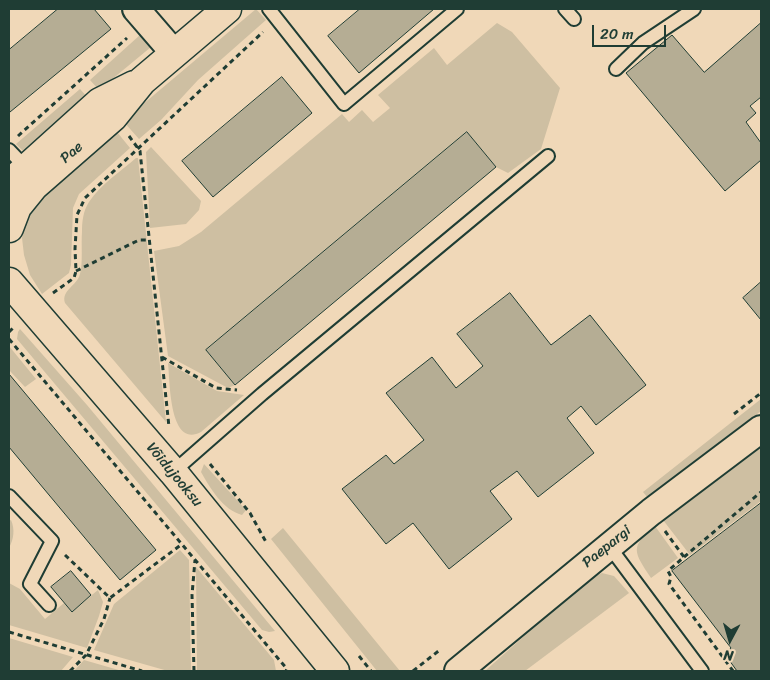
<!DOCTYPE html>
<meta charset="utf-8">
<style>
body{margin:0}
#map{position:relative;width:770px;height:680px;overflow:hidden;background:#f0d8b8;font-family:Sriracha,sans-serif}
canvas{display:block}
.frame{position:absolute;inset:0;border:10px solid #1f3d34;pointer-events:none}
.north{position:absolute;left:705px;top:615px;width:50px;height:50px;-webkit-text-stroke:4px #f0d8b8;paint-order:stroke;rotate:186deg;font-size:14px;font-weight:700;line-height:20px;text-align:center;color:#1f3d34}
.north::after{content:'';display:block;margin:auto;width:18px;height:22px;background:#1f3d34;clip-path:polygon(50% 0,100% 100%,50% 72%,0 100%)}
.scale{position:absolute;left:592px;top:25px;width:74px;height:22px;box-sizing:border-box;border:2px solid #1f3d34;border-top:0;padding-left:6px;font-size:15px;line-height:18px;white-space:nowrap;color:#1f3d34;-webkit-text-stroke:4px #f0d8b8;paint-order:stroke}
</style>
<div id="map">
<canvas width="770" height="680"></canvas>
<div class="frame"></div>
<div class="north">N</div>
<div class="scale">20 m</div>
</div>
<script>
const g = document.querySelector('canvas').getContext('2d');
g.lineJoin = 'round';
function paint(path, color) { g.fillStyle = color; g.fill(path, 'evenodd'); }
function trace(path, color, width, dash) { g.strokeStyle = color; g.lineWidth = width; g.lineCap = dash ? 'butt' : 'round'; g.setLineDash(dash || []); g.stroke(path); }
function drawText(font, color, halo, rows, align = 'center') {
  g.font = font + ' Sriracha,sans-serif'; g.lineWidth = 4.5; g.setLineDash([]); g.textBaseline = 'middle'; g.strokeStyle = halo; g.fillStyle = color; for (const [text, x, y, turn = 0] of rows) {
    g.save(); g.translate(x, y); g.rotate((+turn || 0) * Math.PI / 180); g.textAlign = isNaN(turn) ? turn : align; if (halo) g.strokeText(text, 0, 0); g.fillText(text, 0, 0); g.restore();
  }
}
const green = new Path2D(`
 M256 9 266 20 198 80 161 120 139 139 123 121Z
 M497 23 512 32 560 88 541 149 508 173 496 167 467 132 206 350 235 385 228 388 168 356 154 251 179 246 201 232 342 114 349 122 362 110 373 122 390 108 378 95 434 48 447 65Z
 M140 35 151 47 99 90 90 80Z
 M80 89 89 99 24 152 16 144Z
 M113 127 130 148 79 194 73 208 71 265 69 273 42 294 30 275 24 255 22 238 26 218 36 199Z
 M151 147 201 201 199 210 186 224 150 228 146 152Z
 M136 158H138L166 422 65 303C61 290 77 286 80 274 83 263 81 244 82 232 82 222 83 211 89 202 100 185 121 171 136 158Z
 M20 329 87 405 275 631 269 632 262 630 17 339 18 332Z
 M9 346 36 379 25 387 9 370Z
 M168 363 217 391 244 395 201 432C169 449 170 381 168 363Z
 M761 399V411L648 498 643 492Z
 M761 446V501L690 555 663 520Z
 M204 464 246 510 242 515C223 510 210 488 201 472Z
 M11 520C15 529 14 539 9 548V521Z
 M655 526 678 558 651 578C634 552 629 547 655 526Z
 M283 528 400 671H377L271 539Z
 M180 550 189 560 191 671H168L94 650 114 604Z
 M196 567 274 660 276 671H197Z
 M602 573 614 576 629 593 525 671H485L587 580Z
 M9 583 20 589 45 619 64 603 72 611 98 590 103 602 99 616 87 648 9 625Z
 M9 638 73 657 61 671H9Z
 M84 660 122 671H74Z`);
const building = new Path2D(`
 M58 9H94L111 29 10 112 9 110V50Z
 M360 9H434L359 73 328 36Z
 M761 23V97L750 106 756 113 746 122 761 143V160L725 191 626 73 672 35 704 72Z
 M282 77 312 113 213 197 182 161Z
 M467 132 496 167 235 385 206 350Z
 M761 282V320L743 298Z
 M510 293 551 345 590 315 646 385 596 425 581 406 567 418 594 453 538 497 517 471 490 491 512 519 449 569 413 523 386 544 342 489 386 455 394 464 424 440 386 393 432 357 456 388 483 366 457 334Z
 M9 374 156 550 120 580 9 447Z
 M761 503V671H737L724 653 731 648 672 571Z
 M71 571 91 595 72 612 51 587Z`);
const path = new Path2D(`
 M18 136 127 38
 M129 136 140 151 169 427
 M76 271 139 240H149
 M53 293 74 278 76 271 75 249 77 215 85 198 263 32
 M9 332 15 326
 M9 339 287 669 286 671
 M162 357 216 388 237 390
 M734 414 761 393
 M210 464 250 513 266 542
 M665 531 684 557 668 571 671 577 669 584 733 671
 M65 555 110 598 182 544
 M684 557 761 492
 M9 632 142 671
 M359 656 371 671
 M70 671 86 655 104 619 110 598
 M194 671 192 595 195 560
 M413 671 441 649`);
const service = new Path2D(`
 M269 9 344 104 457 9
 M565 9 574 19
 M616 69 643 43 694 9
 M9 150 29 171
 M173 472 262 394 548 156
 M9 496 52 541 30 584 49 605
 M609 546 702 671`);
const minor = new Path2D(`
 M136 9 174 53
 M458 671 651 512 761 429`);
const tertiary = new Path2D(`
 M9 184 100 102 134 85
 M9 228 17 207 34 186 113 117 142 81 227 9
 M9 282 173 472 335 671`);
const streetNames = [
 ["Pae",72,153,-41],
 ["Võidujooksu",174,475,50],
 ["Paepargi",607,547,-39]
];
paint(green, '#cebfa2');
paint(building, '#b5ad94');
trace(building, '#1f3d34', 1);
trace(service, '#1f3d34', 16);
trace(minor, '#1f3d34', 30);
trace(tertiary, '#1f3d34', 31);
trace(path, '#1f3d34', 3, [5, 4]);
trace(service, '#f0d8b8', 12);
trace(minor, '#f0d8b8', 26);
trace(tertiary, '#f0d8b8', 28);
drawText('15px', '#1f3d34', '#f0d8b8', streetNames);
</script>
